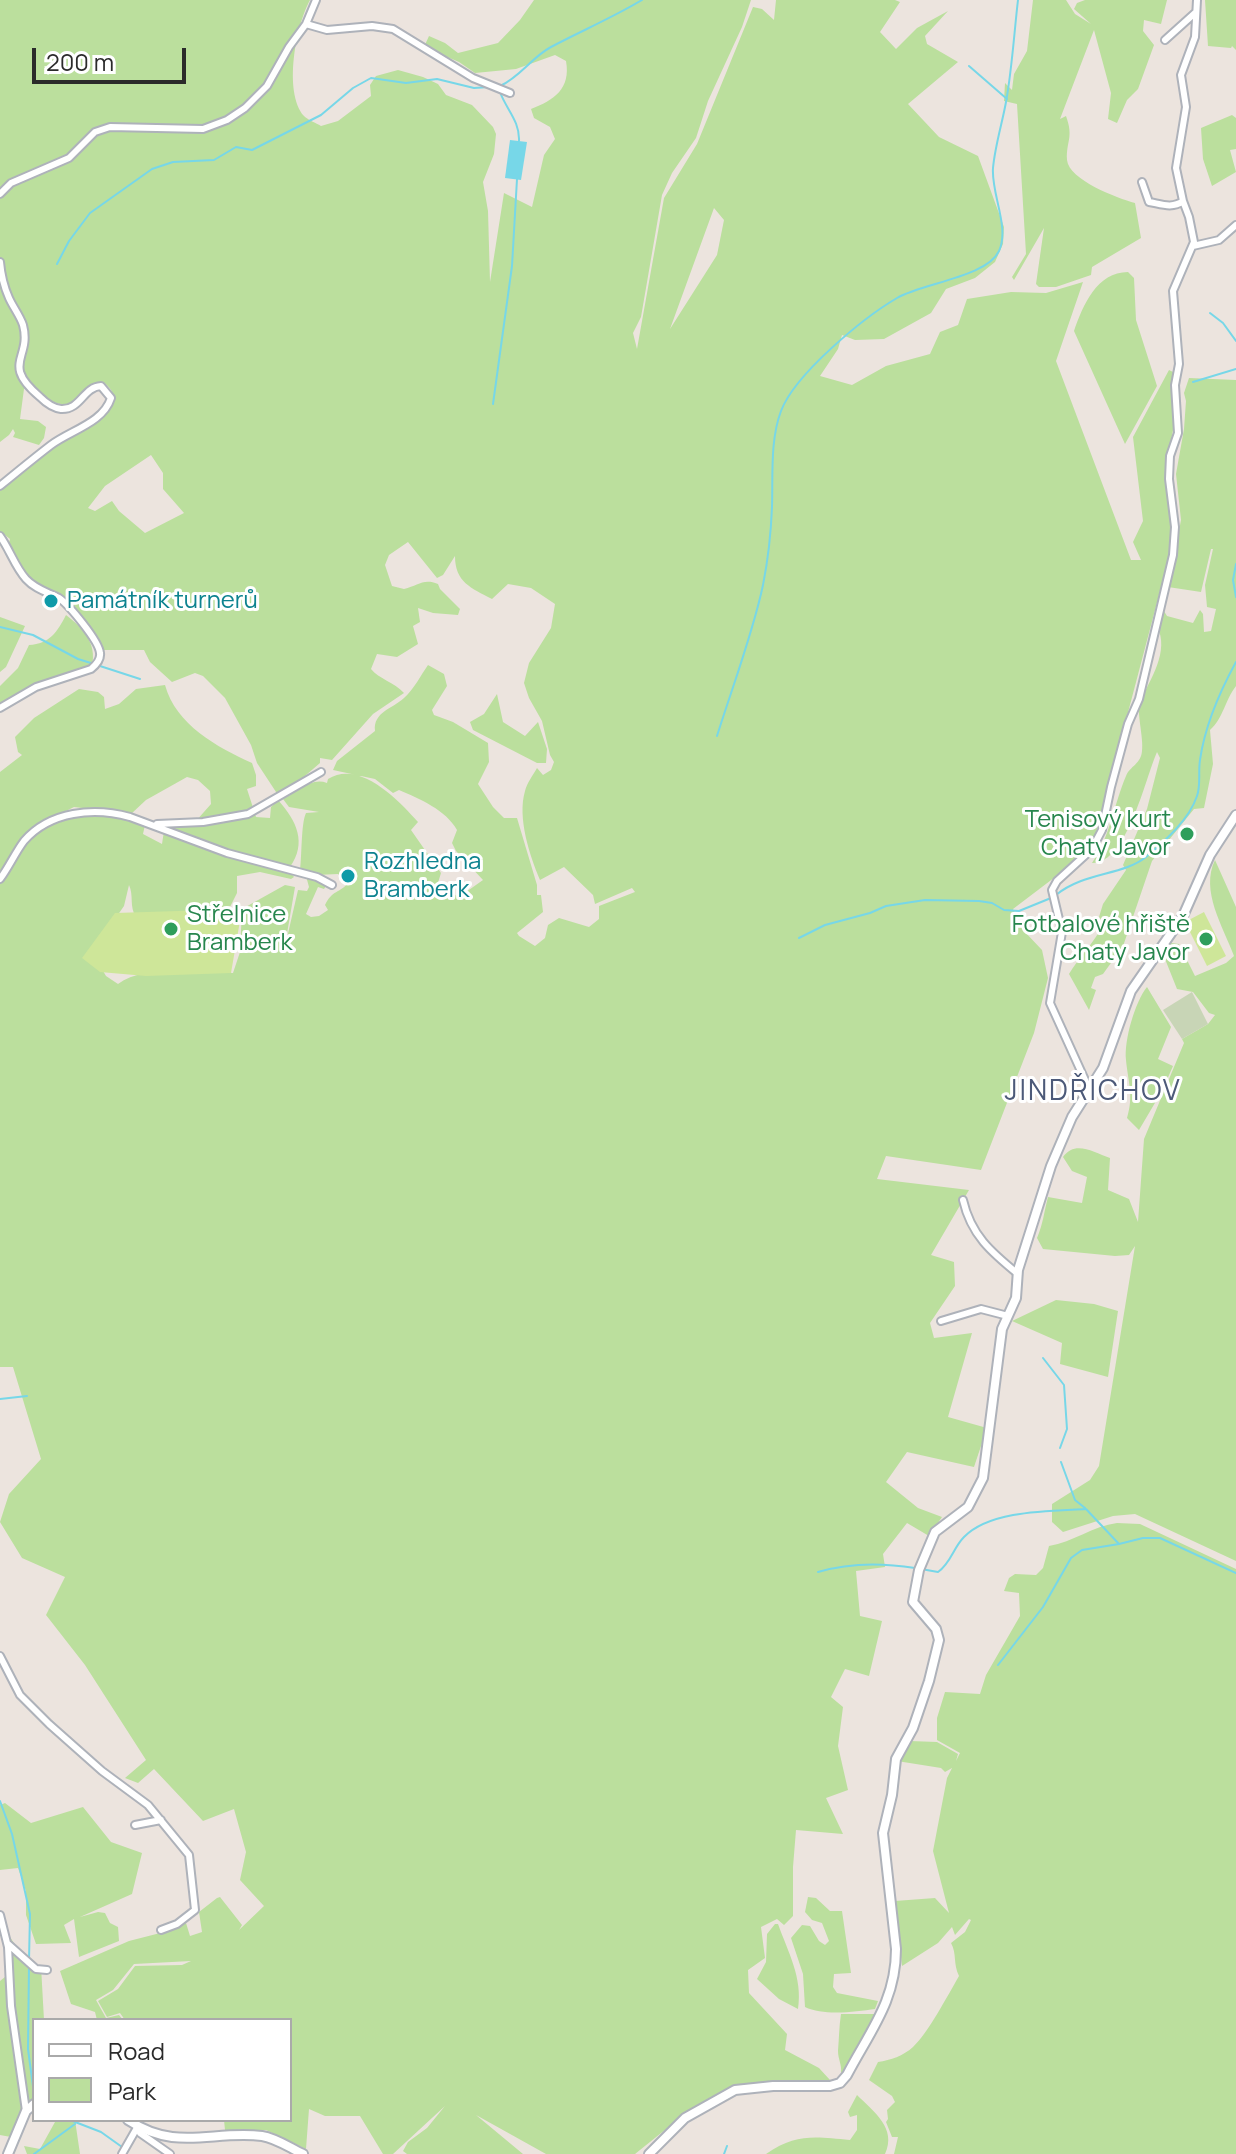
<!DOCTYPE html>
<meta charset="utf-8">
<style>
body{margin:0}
#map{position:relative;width:1236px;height:2154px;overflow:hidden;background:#ece4de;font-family:Manrope,sans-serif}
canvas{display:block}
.legend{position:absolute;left:32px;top:2018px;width:260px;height:104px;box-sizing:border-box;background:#fff;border:2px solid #aaa;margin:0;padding:10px 14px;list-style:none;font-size:24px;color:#2b2b2b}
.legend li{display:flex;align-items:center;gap:16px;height:40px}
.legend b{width:40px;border:2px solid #aaa}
.scale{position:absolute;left:32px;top:48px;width:154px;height:36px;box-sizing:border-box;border:4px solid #2b2b2b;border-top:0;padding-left:10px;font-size:24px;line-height:28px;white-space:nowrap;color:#2b2b2b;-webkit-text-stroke:6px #fff;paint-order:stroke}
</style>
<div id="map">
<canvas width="1236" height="2154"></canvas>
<ul class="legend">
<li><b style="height:10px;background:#fff"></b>Road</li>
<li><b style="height:22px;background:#bbdf9d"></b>Park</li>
</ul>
<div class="scale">200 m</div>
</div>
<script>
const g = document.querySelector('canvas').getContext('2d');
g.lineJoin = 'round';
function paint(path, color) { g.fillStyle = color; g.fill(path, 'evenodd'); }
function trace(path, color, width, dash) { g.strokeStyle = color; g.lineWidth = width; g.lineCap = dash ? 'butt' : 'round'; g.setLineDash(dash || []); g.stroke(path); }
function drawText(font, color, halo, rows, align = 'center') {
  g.font = font + ' Manrope,sans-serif'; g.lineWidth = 6; g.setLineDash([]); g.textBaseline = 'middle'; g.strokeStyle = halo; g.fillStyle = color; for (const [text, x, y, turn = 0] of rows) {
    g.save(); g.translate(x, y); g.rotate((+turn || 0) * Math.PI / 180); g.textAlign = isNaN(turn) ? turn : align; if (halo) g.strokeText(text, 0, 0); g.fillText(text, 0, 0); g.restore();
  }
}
const green = new Path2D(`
 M0 0H310C296 25 283 92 304 116 308 120 316 123 321 126L338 121 371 96 370 85 376 76 398 70 423 77 438 84 446 95 472 105 493 127 496 134 494 154 483 182 488 211 490 282 504 193 532 207 544 155 555 139 550 127 534 118 531 109C554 100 571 89 566 61L555 55 516 69 475 73 459 62 424 47 429 36 445 43 458 53 498 43 520 20 534 0H751L742 27 708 101 696 138 672 173 662 195 641 317 633 333 637 349 664 198 697 144 753 7 762 9 774 20 776 0H895L900 2 880 32 896 49 917 28 948 11 925 36 927 44 958 62 908 104 939 137 978 156 1004 227 1003 244 995 262 975 278 946 289 931 313 884 339 855 340 842 335 838 349 820 376 852 385 886 366 930 354 940 332 958 325 967 299 1011 292 1046 293 1083 282 1056 361 1131 560H1141L1133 542 1143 521 1133 437 1169 370 1175 373 1176 414 1169 452 1171 529 1169 557 1092 849 1013 909 1024 931 1042 950 1048 978 1034 1033 981 1170 886 1156 877 1179 969 1190 931 1255 954 1262 955 1286 930 1323 934 1338 972 1333 948 1417 987 1428 974 1467 907 1452 886 1482 918 1508 942 1517 929 1536 907 1523 883 1554 885 1567 856 1571 860 1616 882 1621 869 1676 845 1669 831 1697 843 1707 838 1746 848 1790 826 1798 843 1834 796 1830 793 1867V1916L784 1925 777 1919 761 1927 765 1958 748 1970 749 1993 787 2034 785 2050 819 2068 830 2080 738 2085 691 2109 635 2154H546L476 2115 523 2154H407L403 2151 408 2142 427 2128 445 2106 393 2154H383L360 2116H325L309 2109 306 2149 266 2130H225L224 2120H290V2020H125L120 2013 107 2017 98 2001 118 1989 135 1966 182 1965 191 1961 134 1964 113 1990 96 2000 106 2018 119 2015 123 2020H97L95 2012 71 2004 60 1971 129 1941 172 1930 186 1923 190 1936 202 1932 199 1912 217 1898 220 1897 242 1925 239 1930 264 1906 240 1880 246 1852 234 1809 203 1821 154 1769 138 1783 125 1778 146 1760 85 1665 46 1615 65 1577 22 1558 0 1522 9 1494 41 1459 13 1367H0V884C11 871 17 854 28 842 61 803 102 814 145 825L143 834 162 844 164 831 290 872 294 877 291 879 260 872 237 876V893L224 919 136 917C129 906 134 896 129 885L124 906 92 952 106 976 118 984C145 964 199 972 233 973L240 952 242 909 285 885 295 887 284 951 298 890 307 891 309 887 306 876 316 878 326 886 324 889 318 887 306 914 311 917 319 916 328 910 325 905C332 890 340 893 348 883L338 874 316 875 300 871C302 856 301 823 306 813L319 812 289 807 283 799C297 792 311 777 327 783L328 779C359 759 399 800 418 822L411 830 441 873 437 886 459 897 483 880 456 851 452 843 457 830C446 810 420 799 399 790L393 793 375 779 333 770 337 761 375 731C373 712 392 709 404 698 414 689 421 675 428 665L444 674 447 686 432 710 434 715 453 722 488 743 489 762 478 784 493 807 504 818H517L537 885V895H541L543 912 517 933 519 936 535 946 545 938 548 925 559 918 589 927 599 919V906L635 892 632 888 595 904 593 895 564 867 540 880C530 856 517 818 525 791 527 783 533 775 537 768L543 775 551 770 554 762 550 755 542 721 529 698 524 683 529 663 551 628 555 604 531 588 508 584 492 599C471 588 455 582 455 556L443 575 437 578 408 542 389 555 385 565 392 586 404 589C418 586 423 578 438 584L440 589 460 609 458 615 433 613 418 608 420 622 413 626 418 644 397 657 377 654 371 669C379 679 394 682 404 693L373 714 332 760 320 758V763L284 794 278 795 257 763 251 745 225 698 203 676 195 673 172 682 150 662 144 650H101L64 598 29 578 8 546 10 539 0 531V488C17 475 33 461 50 448 70 435 101 426 112 403 116 394 110 387 103 382 89 384 83 389 76 402 55 409 46 398 31 384L24 389 20 419 38 421 46 427 44 438 39 445 13 437 15 433 13 429 9 435 0 442ZM714 208 724 220 717 255 670 329ZM151 455 163 473V489L184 513 145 533 119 511 112 501 95 511 88 508 105 486Z
 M1033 0H1066L1075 14 1091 24 1074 9 1077 3 1085 0H1167L1161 24 1144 20 1143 31 1154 45 1138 89 1127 100 1117 123 1108 119 1111 93 1094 30 1060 119 1066 116C1074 138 1066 141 1067 160 1069 180 1117 198 1135 203L1141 238 1092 267 1091 275 1056 287H1039L1036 284 1044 228 1014 280 1012 277 1026 254 1017 104 1004 101 1005 83 1012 90 1014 74 1027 51Z
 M1205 0H1236V50L1232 46 1231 48 1208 46Z
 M1232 115 1236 118V149L1230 150 1236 172 1212 186 1203 159 1201 128Z
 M1128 272 1134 278 1136 320 1157 386 1125 444 1074 331C1083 305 1097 272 1128 272Z
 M1189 378 1236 380V686C1225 700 1223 719 1210 730L1213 764 1204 808 1194 809 1152 861 1119 958 1116 956 1103 974 1095 977 1091 988 1096 990 1089 1010 1069 974C1078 959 1090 947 1099 932L1097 929 1104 923 1099 917 1103 904 1126 870 1123 865 1147 809 1160 758 1157 752C1145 779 1127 864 1092 863 1110 837 1114 804 1126 776 1130 766 1141 764 1142 751 1144 738 1136 711 1140 702 1150 679 1170 652 1157 626L1162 608 1167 616 1193 623 1200 610 1203 614 1204 632 1211 631 1216 609 1207 607 1205 585 1213 549H1211L1201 592 1168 587 1181 520 1176 474 1184 429 1186 401 1184 393Z
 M66 615C83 628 97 643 92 666L30 686 0 705V686L18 668 29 645C50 644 57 632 66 615Z
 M0 617 25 626 6 667 0 672Z
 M165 685C176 725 217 747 252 763L256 775V786L247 789 256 817 270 818 271 807 278 800C297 821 307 843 290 867L253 858 162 828 196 821 211 804 210 791 198 780 187 777 146 800 131 814 74 807 40 824 21 840 0 874V772L22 755 18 752 15 737 34 718 79 689 98 692 104 697 105 709 119 704 136 689Z
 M497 694 503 722 525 736 538 722 547 749 546 763H537L473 730 470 722 484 714Z
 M1215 860 1236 907V1561L1135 1514 1113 1516 1063 1532 1052 1522V1504L1090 1480 1099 1466 1135 1246 1129 1255 1115 1256 1043 1249 1037 1238C1043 1224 1044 1212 1048 1197L1082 1203 1087 1177 1072 1171 1063 1157C1075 1140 1093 1152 1110 1158L1108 1190 1129 1199 1138 1222 1144 1139 1184 1043 1182 1039 1208 1024 1215 1015 1209 1013 1193 992 1177 989 1163 954 1171 943 1179 944 1195 976 1226 963 1234 956C1223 926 1200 891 1215 860Z
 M1147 987 1171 1027 1158 1059 1173 1066 1162 1091 1139 1130 1127 1118C1134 1095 1128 1082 1126 1060 1124 1040 1135 1002 1147 987Z
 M1056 1300 1094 1304 1118 1311 1108 1377 1060 1364 1062 1343 1012 1321Z
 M1117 1523 1140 1524 1236 1569V2154H894L898 2137H892L886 2122 888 2119 887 2110 895 2102 892 2096 869 2080 878 2062C891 2060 903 2056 913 2047 928 2033 948 1995 959 1976 953 1964 957 1954 951 1943L965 1932 971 1920 969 1919 955 1935 952 1927 938 1943 902 1966 895 1901 935 1898 949 1913 933 1851 947 1778 952 1768 945 1772 941 1768 897 1761 910 1741 937 1742 958 1754 956 1761 960 1753 937 1740V1718L945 1692 980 1694 986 1675 1020 1616 1019 1593 1004 1591 1009 1578 1015 1574 1036 1575 1043 1568 1049 1546C1073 1542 1093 1526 1117 1523Z
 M5 1803 31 1823 83 1807 111 1842 142 1853 132 1894 80 1917 98 1912 105 1913 110 1923 118 1927 119 1941 79 1957 74 1919 64 1925 71 1943 36 1944 26 1915V1891L18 1868 0 1870V1805Z
 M808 1897 816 1898 830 1911H842L851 1973 834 1974 833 1987 837 1993 878 2001 875 2009C855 2012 823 2016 805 2007L803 1974 791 1938 802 1925 810 1926 819 1941 825 1945 829 1941 822 1923 812 1920 805 1912Z
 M775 1924H778C788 1952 803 1978 798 2009L779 1999 757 1979 766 1962 767 1934Z
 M10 1937 25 1960 41 1966 44 2020H34V2110L24 2107 11 2137 0 2135V1981L10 1973 12 1960Z
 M841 2014H876L875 2021 869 2025 867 2034 844 2075 841 2072C842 2065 838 2059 838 2051 839 2039 839 2027 841 2014Z
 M857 2095C874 2112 897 2128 885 2154H766C797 2133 815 2137 850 2140L857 2130V2115L850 2117 848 2112Z
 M53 2120H75L80 2154H27L24 2146 40 2149 55 2122Z`);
const cemetery = new Path2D(`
 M1192 992 1208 1024 1182 1039 1163 1010Z`);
const pitch = new Path2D(`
 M242 909 231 973 146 976 100 972 82 958 115 913Z
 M1204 912 1226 956 1207 966 1185 922Z`);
const water = new Path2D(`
 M510 140 527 142 521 180 505 178Z`);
const stream = new Path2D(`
 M969 66 1007 99
 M500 86C520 77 532 57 551 47 581 31 612 18 642 0
 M500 92C506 109 520 121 519 141
 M57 264 69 241 90 213 152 169 173 162 214 160 236 147 252 150 321 115 353 88 371 78 406 83 437 79 474 88 489 87
 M1210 313 1223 323 1236 341
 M1193 382 1236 369
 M493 404 512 266 517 179
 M1236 564 1233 580 1236 597
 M0 627 33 635 78 659 94 664
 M100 666 140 679
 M717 736C732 688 753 633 763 585 768 560 771 532 772 507 773 476 770 440 781 411 795 374 863 318 897 298 923 283 987 277 999 251 1010 227 991 194 993 168 995 146 1002 124 1006 102 1012 69 1014 34 1018 0
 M1056 895C1084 872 1122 876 1146 857 1165 841 1189 820 1197 796 1201 785 1198 772 1200 760 1205 725 1219 693 1236 662
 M799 938 825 925 870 913 886 906 925 900 979 901 992 903 1004 910 1019 911 1051 898
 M1043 1358 1064 1385 1067 1429 1060 1448
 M0 1399 27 1396
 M1061 1462 1075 1500 1085 1508
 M921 1569 938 1572C951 1563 953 1548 964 1537 990 1510 1050 1511 1086 1509L1119 1544 1143 1538H1160L1236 1573
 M818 1572C848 1563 884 1563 915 1568
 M998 1665 1043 1607 1071 1558 1082 1550 1119 1544
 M0 1801 12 1834 30 1914 29 1960
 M29 1966 28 2049 34 2094
 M70 2120 101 2132 122 2147
 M34 2154 75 2124
 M724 2154 727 2146`);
const street = new Path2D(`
 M306 24 327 30 372 26 393 29 473 78 510 93
 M1165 40 1195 13
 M1142 182 1149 202C1161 204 1172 209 1183 201L1176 168 1186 107 1181 75 1195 37 1197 0
 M0 194 11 183 69 158 95 132 110 127 203 129 227 120 245 108 267 86 289 47 306 24 316 0
 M1193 246 1219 240 1236 225
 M0 262C1 273 4 287 9 298 13 307 20 316 23 325 32 359 0 363 40 397 46 403 53 408 61 409 81 410 83 387 101 386L111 398C103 423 71 430 51 445 34 458 17 472 0 486
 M0 536C10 550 15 567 26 579 35 589 47 592 59 598 69 605 99 641 100 653 101 660 96 665 91 669L36 687 0 708
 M157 824 203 822 248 814 321 772
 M0 879C9 867 15 853 24 841 50 811 94 807 130 817L227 853 317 877 332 885
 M1090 1091 1050 1003 1062 932 1052 890 1057 881 1092 849 1102 830 1111 787 1128 724 1139 699 1173 555 1175 527 1169 479 1170 456 1178 433 1175 385 1179 364 1173 291 1194 242 1189 217 1183 201
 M963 1200C971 1235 991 1252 1018 1274
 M941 1321 981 1309 1008 1316
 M0 1656 20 1695 49 1724 102 1771 148 1805 189 1855 195 1910 177 1924 161 1930
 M135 1825 161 1820
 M0 1915 8 1947 11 2006 26 2111
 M8 1944 36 1969 47 1970
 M122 2154 138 2126 140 2133 170 2154`);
const secondary = new Path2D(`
 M128 2120C176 2152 212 2130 262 2136 276 2138 290 2148 303 2154
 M8 2154 26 2111 34 2104
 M649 2154 685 2118 735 2090 773 2086H830L840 2083 847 2075C870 2031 896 2001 896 1949L883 1833 892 1795 896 1759 913 1728 929 1681 939 1640 936 1629 913 1602 919 1570 935 1532 968 1507 983 1478 1002 1329 1016 1298 1018 1270 1051 1166 1072 1117 1103 1068 1131 991 1183 916 1210 855 1236 815`);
const markers = [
 [51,601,8,"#0f9aa8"],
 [1187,834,8,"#2e9e5b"],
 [348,876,8,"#0f9aa8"],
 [171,929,8,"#2e9e5b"],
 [1206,939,8,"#2e9e5b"]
];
const cultureNames = [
 ["Památník turnerů",67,601],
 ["Rozhledna",364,862],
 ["Bramberk",364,890]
];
const leisureNames = [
 ["Tenisový kurt",1171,820],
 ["Chaty Javor",1171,848],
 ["Střelnice",187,915,"left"],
 ["Bramberk",187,943,"left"],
 ["Fotbalové hřiště",1190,925],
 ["Chaty Javor",1190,953]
];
const quarterNames = [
 ["JINDŘICHOV",1093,1092]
];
paint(green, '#bbdf9d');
paint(cemetery, '#c8d5b6');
paint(pitch, '#cee699');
paint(water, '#77d7e8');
trace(stream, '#77d7e8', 2);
trace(street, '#aeb2ba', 10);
trace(secondary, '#aeb2ba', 12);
trace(street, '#fff', 6);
trace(secondary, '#fff', 8);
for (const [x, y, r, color] of markers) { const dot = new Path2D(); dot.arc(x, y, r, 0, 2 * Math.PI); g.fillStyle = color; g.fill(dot); trace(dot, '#fff', 3); }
drawText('24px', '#0d838f', '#fff', cultureNames, 'left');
drawText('24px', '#27864d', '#fff', leisureNames, 'right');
g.letterSpacing = '2px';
drawText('28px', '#4d5a79', '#fff', quarterNames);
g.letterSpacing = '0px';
</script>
